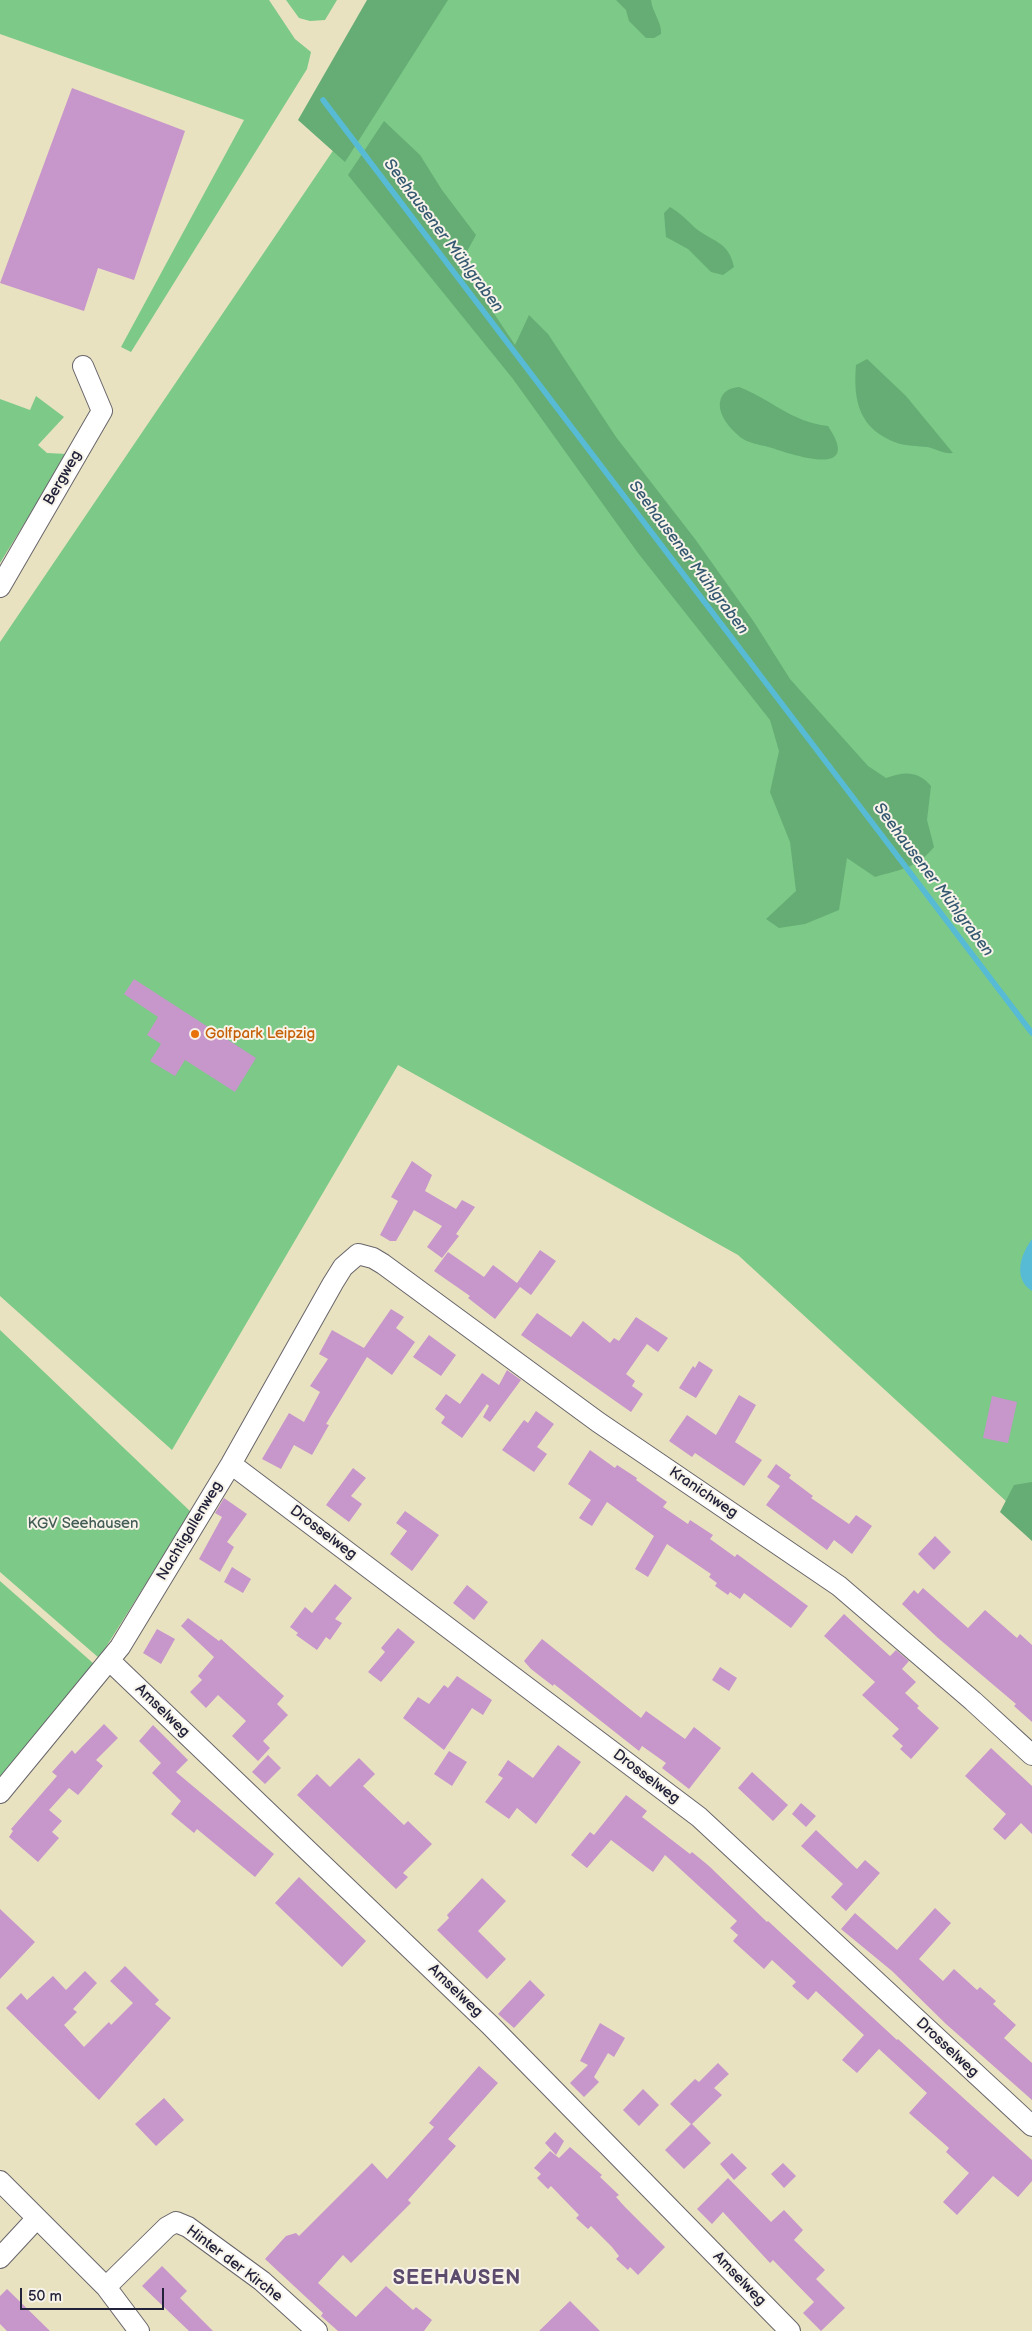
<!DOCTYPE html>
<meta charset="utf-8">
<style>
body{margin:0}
#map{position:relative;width:1032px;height:2331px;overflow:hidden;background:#e9e2c1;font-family:"Balsamiq Sans",sans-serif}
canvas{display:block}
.scale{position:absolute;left:20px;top:2288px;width:144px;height:22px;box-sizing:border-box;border:2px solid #22223b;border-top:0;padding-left:6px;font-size:15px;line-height:18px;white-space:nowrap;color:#22223b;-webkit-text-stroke:4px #f7f3e8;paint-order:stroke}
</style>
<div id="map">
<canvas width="1032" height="2331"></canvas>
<div class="scale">50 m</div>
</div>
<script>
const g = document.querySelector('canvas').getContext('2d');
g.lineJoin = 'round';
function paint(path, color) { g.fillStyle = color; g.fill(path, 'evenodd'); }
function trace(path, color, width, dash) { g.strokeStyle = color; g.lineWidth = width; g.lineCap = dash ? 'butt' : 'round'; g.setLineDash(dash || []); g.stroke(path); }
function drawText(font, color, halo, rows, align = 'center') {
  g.font = font + ' "Balsamiq Sans",sans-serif'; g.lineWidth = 4; g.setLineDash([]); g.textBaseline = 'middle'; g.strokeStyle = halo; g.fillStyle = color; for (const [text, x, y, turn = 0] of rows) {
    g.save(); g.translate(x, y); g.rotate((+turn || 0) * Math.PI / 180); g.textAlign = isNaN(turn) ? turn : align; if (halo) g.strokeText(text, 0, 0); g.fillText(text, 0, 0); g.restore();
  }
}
const green = new Path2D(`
 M0 0H269L295 39 311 52 307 69 131 352 121 347 244 120 0 34Z
 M286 0H337L325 20 310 21 299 18Z
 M431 0H1032V1525L738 1255 398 1065 172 1450 0 1296V642L368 99Z
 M36 396 64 417 38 445 47 453 67 454 0 563V399L30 410Z
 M0 1330 191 1512 99 1658 0 1572Z
 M0 1581 94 1664 0 1780Z`);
const forest = new Path2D(`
 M367 0H448L345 162 298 120Z
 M616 0H651C652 12 662 22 661 34L654 38H646L629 21 626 10Z
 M384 121 420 155 442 190 476 235 459 266 485 300 515 345 529 315 548 334 616 437 695 539 754 622 790 679 868 766 886 778C904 772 917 770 931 786L927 820 934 847C916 869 901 869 875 877L847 858 839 910 805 924 779 928 766 919 796 891 790 842 770 792 779 751 770 720 638 553 513 379 348 175Z
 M670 207C680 213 686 219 694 227 712 242 729 241 734 267L723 275 711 272 688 249 666 237 664 213Z
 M867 359 906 396 953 453C943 454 937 449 927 447 918 446 906 446 897 443 859 429 853 401 856 365Z
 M739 387C773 400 789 421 828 426 863 478 796 456 772 448 763 445 751 444 743 439 732 431 718 416 720 402 722 391 730 388 739 387Z
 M1032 1482V1541L1000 1512 1014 1485Z`);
const water = new Path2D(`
 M1032 1239V1291C1012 1278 1021 1254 1032 1239Z`);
const stream = new Path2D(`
 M323 100 1032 1033`);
const building = new Path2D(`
 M72 88 185 131 134 280 98 268 84 311 0 283Z
 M134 979 256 1058 235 1092 185 1060 175 1076 150 1061 161 1044 147 1035 158 1017 124 994Z
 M412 1161 432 1175 425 1191 456 1209 462 1200 475 1207 456 1234 459 1236 442 1258 427 1247 442 1226 414 1210 396 1241H390L380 1235 398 1201 391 1197Z
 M540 1250 556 1261 531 1295 520 1287 495 1319 468 1298 470 1296 434 1271 448 1252 484 1277 493 1265 517 1283Z
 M391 1309 404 1317 396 1328 415 1342 392 1375 367 1357 326 1424 329 1425 312 1455 294 1445 281 1469 262 1459 289 1413 304 1422 320 1392 310 1386 328 1359 319 1354 332 1330 364 1348Z
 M537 1313 571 1337 583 1321 610 1343 614 1338 619 1341 636 1317 668 1338 658 1352 647 1344 626 1374 635 1381 632 1386 643 1394 631 1412 521 1335Z
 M429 1335 456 1355 441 1376 413 1357Z
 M699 1361 713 1370 696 1398 679 1388 693 1366 695 1368Z
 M507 1370 521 1380 490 1422 483 1417 489 1406 487 1404 462 1438 441 1423 445 1417 435 1409 446 1394 460 1404 482 1373 499 1385Z
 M739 1395 756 1405 735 1442 762 1460 744 1486 695 1453 692 1457 669 1441 687 1415 716 1435Z
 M992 1396 1017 1402 1008 1443 983 1438Z
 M536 1411 554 1424 537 1447 547 1454 534 1472 502 1450 524 1420 528 1423Z
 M590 1450 615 1468 617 1465 637 1478 636 1480 667 1502 663 1507 688 1524 690 1520 713 1535 710 1539 735 1557 737 1554 808 1606 791 1628 744 1593 740 1599 730 1592 728 1595 715 1586 717 1583 709 1577 711 1574 667 1544 648 1577 635 1569 654 1536 607 1502 592 1526 579 1518 591 1500 568 1484Z
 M776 1464 791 1475 789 1478 813 1496 811 1498 849 1524 856 1515 872 1526 852 1554 834 1540 827 1550 766 1505 780 1486 767 1477Z
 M353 1468 366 1478 351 1496 362 1504 349 1522 326 1505Z
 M224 1498 247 1514 227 1542 234 1547 220 1572 199 1559 222 1517 215 1513Z
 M405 1511 439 1535 412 1571 390 1554 407 1531 396 1523Z
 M935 1536 951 1552 934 1570 918 1554Z
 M232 1567 251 1579 243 1593 224 1582Z
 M335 1584 352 1598 335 1619 342 1623 330 1640 326 1637 317 1650 296 1635 298 1633 290 1627 305 1607 312 1613Z
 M467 1585 488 1602 474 1620 453 1603Z
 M923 1588 968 1628 985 1610 1017 1638 1020 1634 1032 1645V1722L1014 1706 1016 1704 938 1638 902 1604 914 1590 918 1594Z
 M844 1614 890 1656 896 1650 909 1661 902 1669 916 1682 905 1693 919 1706 917 1708 939 1728 911 1759 900 1749 903 1746 892 1736 899 1729 862 1695 875 1682 824 1636Z
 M188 1618 219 1641 221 1639 284 1696 277 1704 288 1715 263 1741 270 1748 258 1761 232 1736 246 1721 243 1718 218 1695 206 1708 190 1692 202 1680 198 1676 214 1657 181 1626Z
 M398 1628 415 1642 381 1682 368 1672 385 1652 381 1648Z
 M157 1629 175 1639 161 1664 143 1653Z
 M542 1639 641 1718 646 1711 685 1739 694 1727 721 1748 689 1789 662 1768 666 1763 642 1746 639 1751 554 1684 553 1686 531 1669 524 1661Z
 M720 1667 737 1678 729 1691 712 1680Z
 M457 1676 492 1700 483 1715 472 1708 444 1750 403 1718 418 1697 429 1704 444 1685 448 1688Z
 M104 1724 118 1738 96 1760 103 1766 78 1795 69 1788 49 1810 62 1821 52 1832 59 1838 38 1862 9 1837 13 1831 11 1829 57 1776 52 1772 72 1750 75 1754Z
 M153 1725 188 1760 176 1772 274 1854 255 1877 197 1829 194 1833 171 1814 181 1801 152 1773 161 1763 139 1741Z
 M558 1745 581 1762 536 1824 517 1808 509 1819 485 1802 503 1778 498 1775 508 1760 533 1778Z
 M991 1748 1032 1786V1834L1021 1823 1005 1840 993 1829 1006 1814 965 1776Z
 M449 1751 467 1762 452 1786 434 1774Z
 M268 1755 281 1768 265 1784 252 1772Z
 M359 1758 375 1774 363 1786 404 1825 408 1821 432 1844 403 1873 408 1877 396 1889 297 1795 317 1774 330 1787Z
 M752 1772 788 1805 773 1821 738 1788Z
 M626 1795 647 1811 642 1817 690 1854 692 1852 709 1866 767 1922 768 1921 897 2040 898 2039 1032 2160V2181L1018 2197 993 2176 957 2215 943 2202 969 2173 946 2152 949 2148 909 2113 927 2093 879 2049 857 2073 842 2060 864 2035 816 1991 808 2000 792 1986 796 1982 772 1960 764 1969 733 1941 738 1935 730 1928 737 1921 665 1855 653 1872 611 1840 587 1868 571 1855 590 1832 594 1835Z
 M801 1803 816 1816 806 1827 792 1814Z
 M816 1830 857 1869 865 1860 880 1873 846 1911 831 1897 843 1884 801 1846Z
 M299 1877 366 1941 342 1967 275 1903Z
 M482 1878 506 1901 478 1931 506 1959 487 1979 437 1930 449 1918 447 1915Z
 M935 1908 951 1923 919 1959 943 1981 954 1969 977 1990 980 1987 996 2001 993 2004 1016 2025 1004 2038 1032 2063V2100L946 2024 892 1971 841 1929 855 1913 897 1950Z
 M0 1909 35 1942 0 1979Z
 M125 1966 159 2000 155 2004 171 2018 99 2100 6 2008 21 1993 27 2000 53 1976 66 1990 85 1971 97 1983 73 2009 77 2012 64 2025 84 2047 109 2022 111 2025 133 2003 110 1981Z
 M530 1980 545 1995 514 2028 498 2014Z
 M600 2023 625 2038 614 2057 608 2053 594 2077 599 2082 584 2097 570 2083 588 2065 580 2061Z
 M718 2063 729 2074 714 2088 722 2095 692 2124 711 2143 684 2169 665 2150 691 2124 670 2104 695 2079 699 2082Z
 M479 2066 498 2083 448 2139 456 2146 408 2200 411 2203 351 2263 343 2255 318 2283 356 2317 386 2286 413 2310 416 2307 432 2320 424 2331H338L321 2316 323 2313 265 2259 286 2236 296 2233 299 2236 372 2163 387 2179 434 2127 429 2123Z
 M643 2089 659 2105 639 2126 623 2110Z
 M164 2098 184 2120 156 2146 135 2124Z
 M555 2132 564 2141 556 2155 545 2143Z
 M570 2147 602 2175 600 2177 619 2195 616 2197 625 2207 665 2247 638 2275 630 2267 628 2270 616 2259 619 2256 612 2247 591 2226 588 2229 576 2218 579 2215 551 2186 548 2189 537 2178 541 2174 534 2168 550 2151 559 2158Z
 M732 2153 747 2168 734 2180 720 2164Z
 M783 2163 796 2176 784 2188 771 2174Z
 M728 2178 771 2222 784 2210 803 2230 794 2240 825 2270 816 2279 845 2308 821 2331 803 2313 814 2302 773 2260 770 2263 723 2212 712 2224 697 2209Z
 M162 2266 187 2291 180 2298 213 2331H189L142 2286Z
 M7 2289 50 2331H7L0 2324V2296Z
 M570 2301 600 2331H539Z`);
const minor = new Path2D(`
 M0 587 102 411 83 366
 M231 1464 699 1817 1032 2126
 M110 1661 490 2025 790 2331
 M0 1793 120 1647 231 1464 333 1283 343 1267 358 1254 373 1258 383 1264 598 1422 839 1586 973 1701 1032 1755
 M0 2181 106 2287 139 2331
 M0 2258 37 2218
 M106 2287 167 2227 176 2222 188 2227 262 2281 317 2331`);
const markers = [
 [195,1034,5,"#e8710a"]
];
const streetNames = [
 ["Bergweg",63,478,-60],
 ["Kranichweg",703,1493,34],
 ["Nachtigallenweg",190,1531,-59],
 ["Drosselweg",323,1533,37],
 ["Amselweg",162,1711,44],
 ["Drosselweg",646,1777,37],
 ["Amselweg",455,1991,44],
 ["Drosselweg",947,2048,43],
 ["Hinter der Kirche",234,2264,37],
 ["Amselweg",739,2279,46]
];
const foodNames = [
 ["Golfpark Leipzig",205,1034]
];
const parkNames = [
 ["KGV Seehausen",83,1524]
];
const waterNames = [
 ["Seehausener Mühlgraben",443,236,53],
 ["Seehausener Mühlgraben",688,558,53],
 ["Seehausener Mühlgraben",933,880,53]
];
const districtNames = [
 ["SEEHAUSEN",457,2279]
];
paint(green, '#7cc988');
paint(forest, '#65ad74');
paint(water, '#58bbd6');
trace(stream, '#58bbd6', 5.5);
paint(building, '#c796ca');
trace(minor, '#68656a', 22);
trace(minor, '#fff', 20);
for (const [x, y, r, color] of markers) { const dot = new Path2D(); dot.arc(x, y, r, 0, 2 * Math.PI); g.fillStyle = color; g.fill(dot); trace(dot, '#f7f3e8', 2); }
drawText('15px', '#22223b', '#f7f3e8', streetNames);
drawText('15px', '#c56008', '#f7f3e8', foodNames, 'left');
drawText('15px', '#425c56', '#f7f3e8', parkNames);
drawText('italic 16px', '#355871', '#f7f3e8', waterNames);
g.letterSpacing = '1px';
drawText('bold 20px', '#5c4b6d', '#f7f3e8', districtNames);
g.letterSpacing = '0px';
</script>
